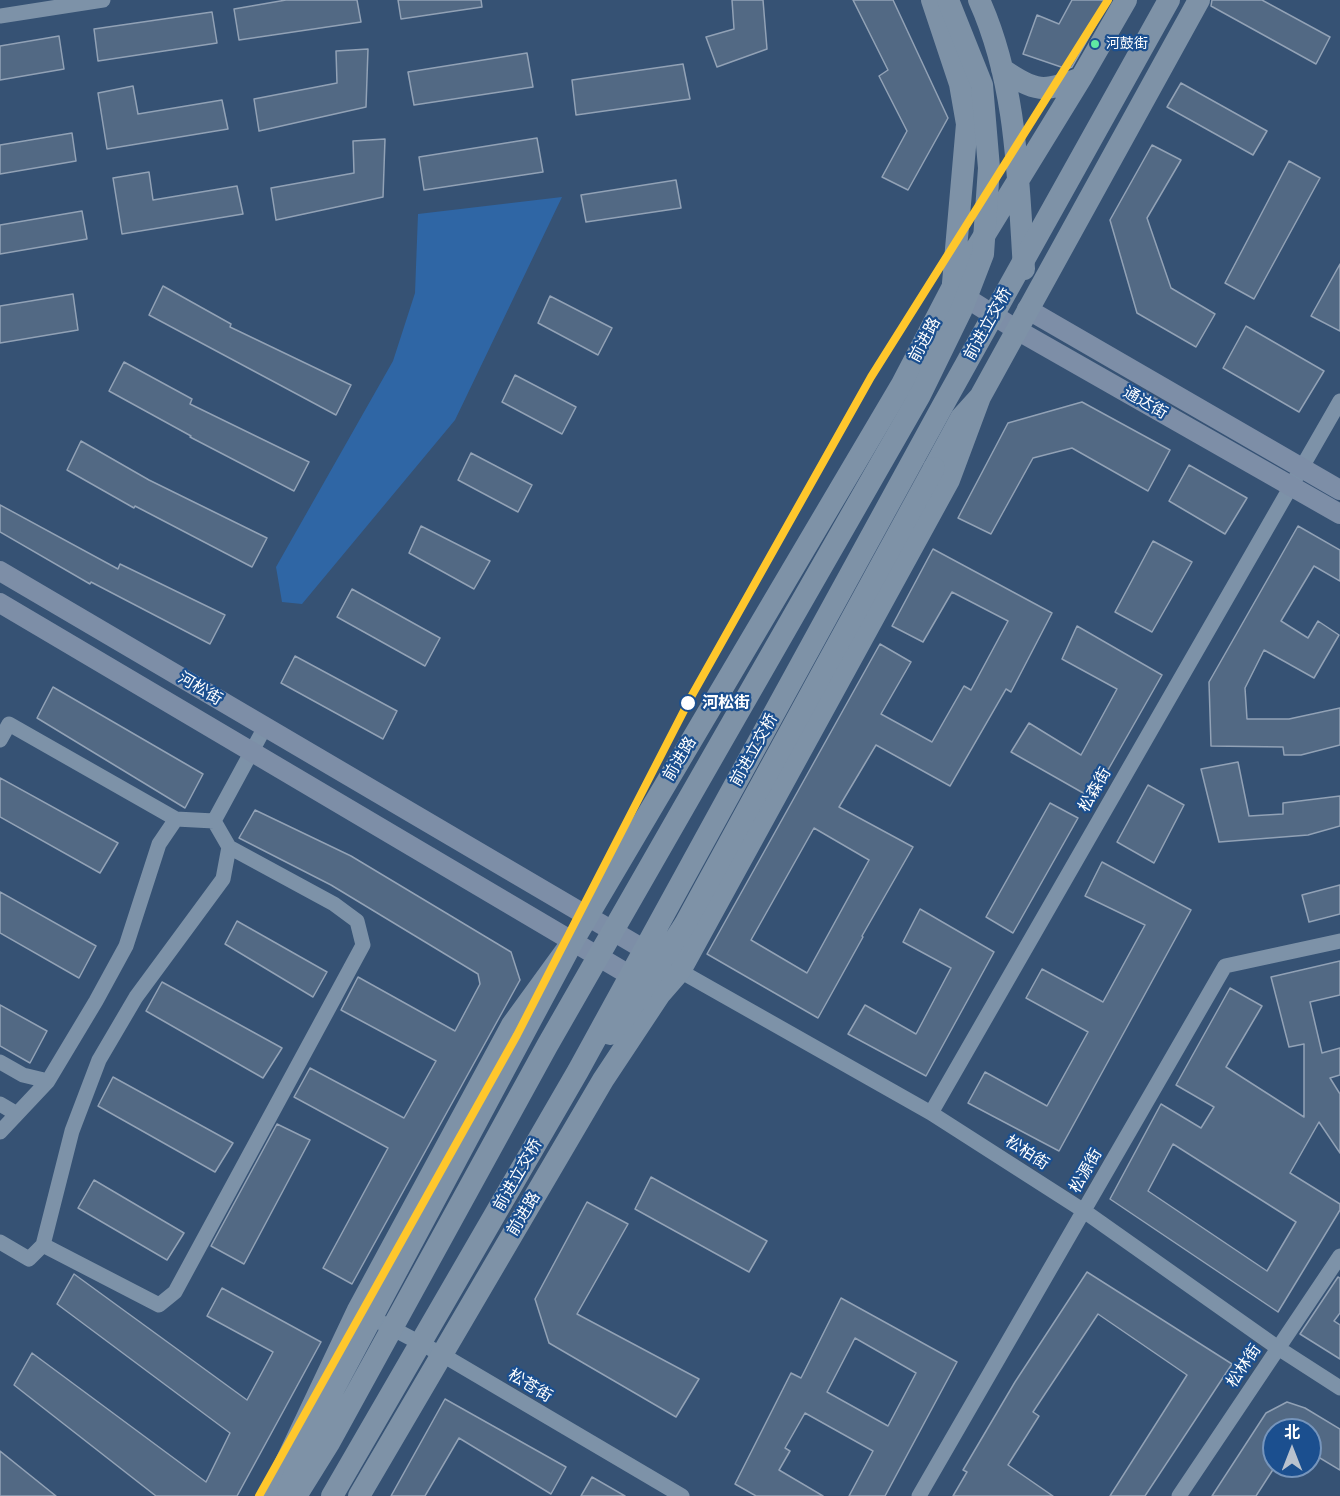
<!DOCTYPE html>
<meta charset="utf-8">
<style>
body{margin:0}
#map{position:relative;width:1340px;height:1496px;overflow:hidden;background:#365274;font-family:"PT Sans Narrow","Noto Sans SC",sans-serif}
canvas{display:block}
.north{position:absolute;left:1262px;top:1418px;width:60px;height:60px;box-sizing:border-box;background:#1b4f8f;border:2px solid #7695bc;border-radius:50%;rotate:0deg;font-size:16px;font-weight:700;line-height:24px;text-align:center;color:#fff}
.north::after{content:'';display:block;margin:auto;width:21px;height:27px;background:#b9c2ce;clip-path:polygon(50% 0,100% 100%,50% 72%,0 100%)}
</style>
<div id="map">
<canvas width="1340" height="1496"></canvas>
<div class="north">北</div>
</div>
<script>
const g = document.querySelector('canvas').getContext('2d');
g.lineJoin = 'round';
function paint(path, color) { g.fillStyle = color; g.fill(path, 'evenodd'); }
function trace(path, color, width, dash) { g.strokeStyle = color; g.lineWidth = width; g.lineCap = dash ? 'butt' : 'round'; g.setLineDash(dash || []); g.stroke(path); }
function drawText(font, color, halo, rows, align = 'center') {
  g.font = font + ' "PT Sans Narrow","Noto Sans SC",sans-serif'; g.lineWidth = 4.5; g.setLineDash([]); g.textBaseline = 'middle'; g.strokeStyle = halo; g.fillStyle = color; for (const [text, x, y, turn = 0] of rows) {
    g.save(); g.translate(x, y); g.rotate((+turn || 0) * Math.PI / 180); g.textAlign = isNaN(turn) ? turn : align; if (halo) g.strokeText(text, 0, 0); g.fillText(text, 0, 0); g.restore();
  }
}
const green = new Path2D(`
 M562 197 455 420 302 604 282 602 276 567 393 361 415 293 418 214Z`);
const building = new Path2D(`
 M286 0H357L361 22 239 40 234 9Z
 M398 0H481L482 7 401 19Z
 M732 0H763L767 49 717 67 706 37 734 29Z
 M853 0H893L948 118 908 190 882 177 907 131 879 76 888 70Z
 M1072 0H1110L1072 67 1067 69 1023 54 1037 15 1059 24Z
 M1212 0H1262L1330 37 1316 64 1211 6Z
 M212 12 217 43 98 61 94 29Z
 M59 36 64 69 0 80V46Z
 M368 49 366 107 259 131 254 99 337 83 336 51Z
 M527 53 533 87 414 105 408 72Z
 M683 64 690 99 576 115 572 80Z
 M1181 83 1267 131 1253 155 1167 107Z
 M133 86 138 114 222 100 228 129 107 149 98 93Z
 M72 133 76 161 0 174V145Z
 M537 138 543 172 424 190 419 157Z
 M385 139 383 197 276 220 271 188 354 173 353 141Z
 M1152 145 1181 160 1147 218 1171 288 1215 314 1196 347 1137 313 1110 220Z
 M1289 161 1320 178 1254 299 1225 283Z
 M149 172 153 200 237 186 243 214 122 234 113 178Z
 M676 180 681 208 586 222 581 195Z
 M82 211 87 239 0 254V225Z
 M1340 264V331L1311 316Z
 M163 286 231 324 230 327 351 385 336 415 149 315Z
 M73 294 78 330 0 343V306Z
 M550 296 612 328 598 355 538 323Z
 M1246 326 1324 371 1299 412 1223 368Z
 M124 362 192 399 190 404 309 462 294 491 190 437 191 436 109 391Z
 M515 375 576 407 562 434 502 402Z
 M1082 402 1170 450 1148 491 1072 448 1033 458 991 534 958 518 1008 423Z
 M81 441 149 480 267 538 252 567 135 506 134 508 67 470Z
 M471 453 532 485 518 512 458 480Z
 M1189 465 1247 498 1225 534 1169 501Z
 M0 505 118 569 120 564 225 615 210 644 91 582 90 584 0 532Z
 M421 526 490 561 474 589 409 553Z
 M1298 526 1340 550V581L1314 566 1281 621 1308 638 1318 621 1339 635 1314 678 1264 650 1245 688 1247 719H1289L1340 708V745L1301 755H1284L1283 747 1211 746 1209 682Z
 M1153 541 1192 562 1152 632 1115 612Z
 M933 549 1052 613 1011 692 1006 689 950 786 876 745 839 807 913 847 862 936 863 937 818 1018 707 954 880 644 911 662 881 714 932 742 964 686 971 690 1008 621 952 592 923 642 892 626ZM814 828 869 860 807 973 751 940Z
 M352 589 440 638 425 666 337 617Z
 M1077 626 1162 675 1092 798 1011 752 1029 723 1081 755 1117 689 1062 659Z
 M295 656 397 711 383 739 281 683Z
 M53 687 203 774 185 808 37 718Z
 M1238 762 1249 816 1283 814V803L1340 796V826L1308 835 1219 842 1201 769Z
 M0 778 118 843 100 873 0 817Z
 M1148 785 1184 805 1154 863 1117 842Z
 M1050 803 1078 818 1013 933 986 917Z
 M255 810 351 856 511 952 520 980 352 1284 323 1268 388 1148 294 1097 310 1068 404 1118 436 1061 341 1010 358 977 455 1031 480 984 478 974 331 885 239 838Z
 M1102 862 1191 910 1059 1151 968 1103 985 1072 1047 1106 1088 1032 1026 998 1042 969 1103 1002 1145 925 1085 896Z
 M1340 885V914L1309 922 1302 895Z
 M0 892 96 946 79 978 0 933Z
 M920 909 994 952 926 1076 848 1034 865 1005 916 1034 951 968 903 942Z
 M237 921 327 972 313 997 225 944Z
 M1340 961V995L1310 1002 1322 1053 1340 1048V1075L1330 1078 1340 1094V1153L1319 1122 1290 1173 1340 1204V1210L1278 1312 1110 1199 1161 1104 1201 1128 1214 1107 1176 1085 1230 988 1262 1006 1226 1067 1304 1117V1044L1289 1047 1271 977ZM1173 1144 1296 1222 1267 1271 1148 1191Z
 M162 982 282 1048 263 1078 146 1011Z
 M0 1005 47 1031 30 1063 0 1046Z
 M113 1077 233 1143 215 1172 98 1106Z
 M277 1124 310 1140 244 1264 211 1246Z
 M651 1177 767 1241 749 1272 635 1209Z
 M94 1180 184 1233 167 1260 78 1208Z
 M587 1202 628 1224 577 1314 699 1379 676 1417 549 1343 535 1299Z
 M1087 1272 1232 1364 1145 1496H1110L1187 1375 1098 1314 1033 1412 1039 1416 1008 1465 1053 1496H953L967 1472 963 1470 1015 1382Z
 M74 1274 247 1400 273 1352 207 1316 222 1288 321 1342 237 1496H156L14 1385 32 1353 206 1482 230 1433 57 1304Z
 M1338 1277 1340 1278V1313L1334 1321 1340 1325V1359L1300 1334Z
 M841 1298 957 1362 885 1496H849L873 1451 805 1413 785 1448 790 1451 779 1470 823 1496H756L735 1484 791 1373 801 1378ZM855 1338 916 1373 888 1426 827 1392Z
 M445 1399 566 1467 551 1494 459 1438 425 1496H391Z
 M1287 1402 1305 1408 1340 1429V1470L1310 1452V1430H1274V1468L1256 1496H1212L1266 1413Z
 M0 1451 56 1496H0Z
 M592 1477 625 1496H581Z`);
const minor = new Path2D(`
 M0 16 103 0
 M0 740 9 724 176 819
 M214 821 265 727
 M680 971 931 1113 1084 1211 1278 1348 1340 1388
 M0 1062 23 1075 48 1081
 M0 1104 17 1114
 M931 1113 1340 401
 M0 1132 48 1081 96 1001 126 946 159 844 176 819 214 821
 M0 1242 29 1259 43 1245 72 1131 99 1060 136 997 223 879 229 847 214 821
 M43 1245 159 1305 175 1292 363 945 357 921 334 904 229 847
 M363 1313 441 1354 682 1496
 M919 1496 1225 966 1340 941
 M1179 1496 1340 1256`);
const major = new Path2D(`
 M954 290 1017 330 1340 514
 M1027 309 1340 490
 M0 571 657 957
 M0 603 643 983`);
const highway = new Path2D(`
 M932 0 960 84 967 124 953 283
 M979 0C1017 84 1018 178 1024 269
 M1002 69C1035 92 1044 93 1081 78
 M934 468 961 418 980 397 1199 0
 M270 1496 358 1310 512 1025 573 941 902 384 952 288 1081 78 1126 0
 M359 1496 603 1080 660 994 680 971 949 480 980 397`);
const highwayBridge = new Path2D(`
 M610 1034 625 1017 685 924 934 468
 M288 1491 310 1433 573 941
 M296 1496 329 1443 547 1046 920 395 961 311 983 254 989 168 982 85 948 0
 M332 1496 578 1071 942 407 1169 0`);
const metro1 = new Path2D(`
 M259 1496 517 1035 691 697 871 377 1108 0`);
const markers = [
 [1095,44,5,"#60e9a3"],
 [688,703,8,"#fff"]
];
const busNames = [
 ["河鼓街",1106,44]
];
const streetNames = [
 ["前进立交桥",988,324,-61],
 ["前进路",925,340,-62],
 ["通达街",1145,403,30],
 ["河松街",200,689,31],
 ["前进立交桥",754,750,-61],
 ["前进路",680,759,-59],
 ["松森街",1095,790,-60],
 ["松柏街",1027,1153,33],
 ["松源街",1086,1171,-60],
 ["前进立交桥",518,1175,-60],
 ["前进路",524,1214,-59],
 ["松林街",1244,1366,-56],
 ["松苍街",530,1386,31]
];
const stopNames = [
 ["河松街",702,703]
];
paint(green, '#2f66a5');
paint(building, '#526984');
trace(building, '#92a2b6', 1.5);
trace(minor, '#7d92a8', 15);
trace(major, '#7d8ea7', 20);
trace(highway, '#7e92a7', 22);
trace(highwayBridge, '#7e92a7', 22);
trace(metro1, '#ffc72c', 8);
for (const [x, y, r, color] of markers) { const dot = new Path2D(); dot.arc(x, y, r, 0, 2 * Math.PI); g.fillStyle = color; g.fill(dot); trace(dot, '#1b4f8f', 2); }
drawText('14px', '#fff', '#1b4f8f', busNames, 'left');
drawText('16px', '#fff', '#1b4f8f', streetNames);
drawText('bold 16px', '#fff', '#1b4f8f', stopNames, 'left');
</script>
